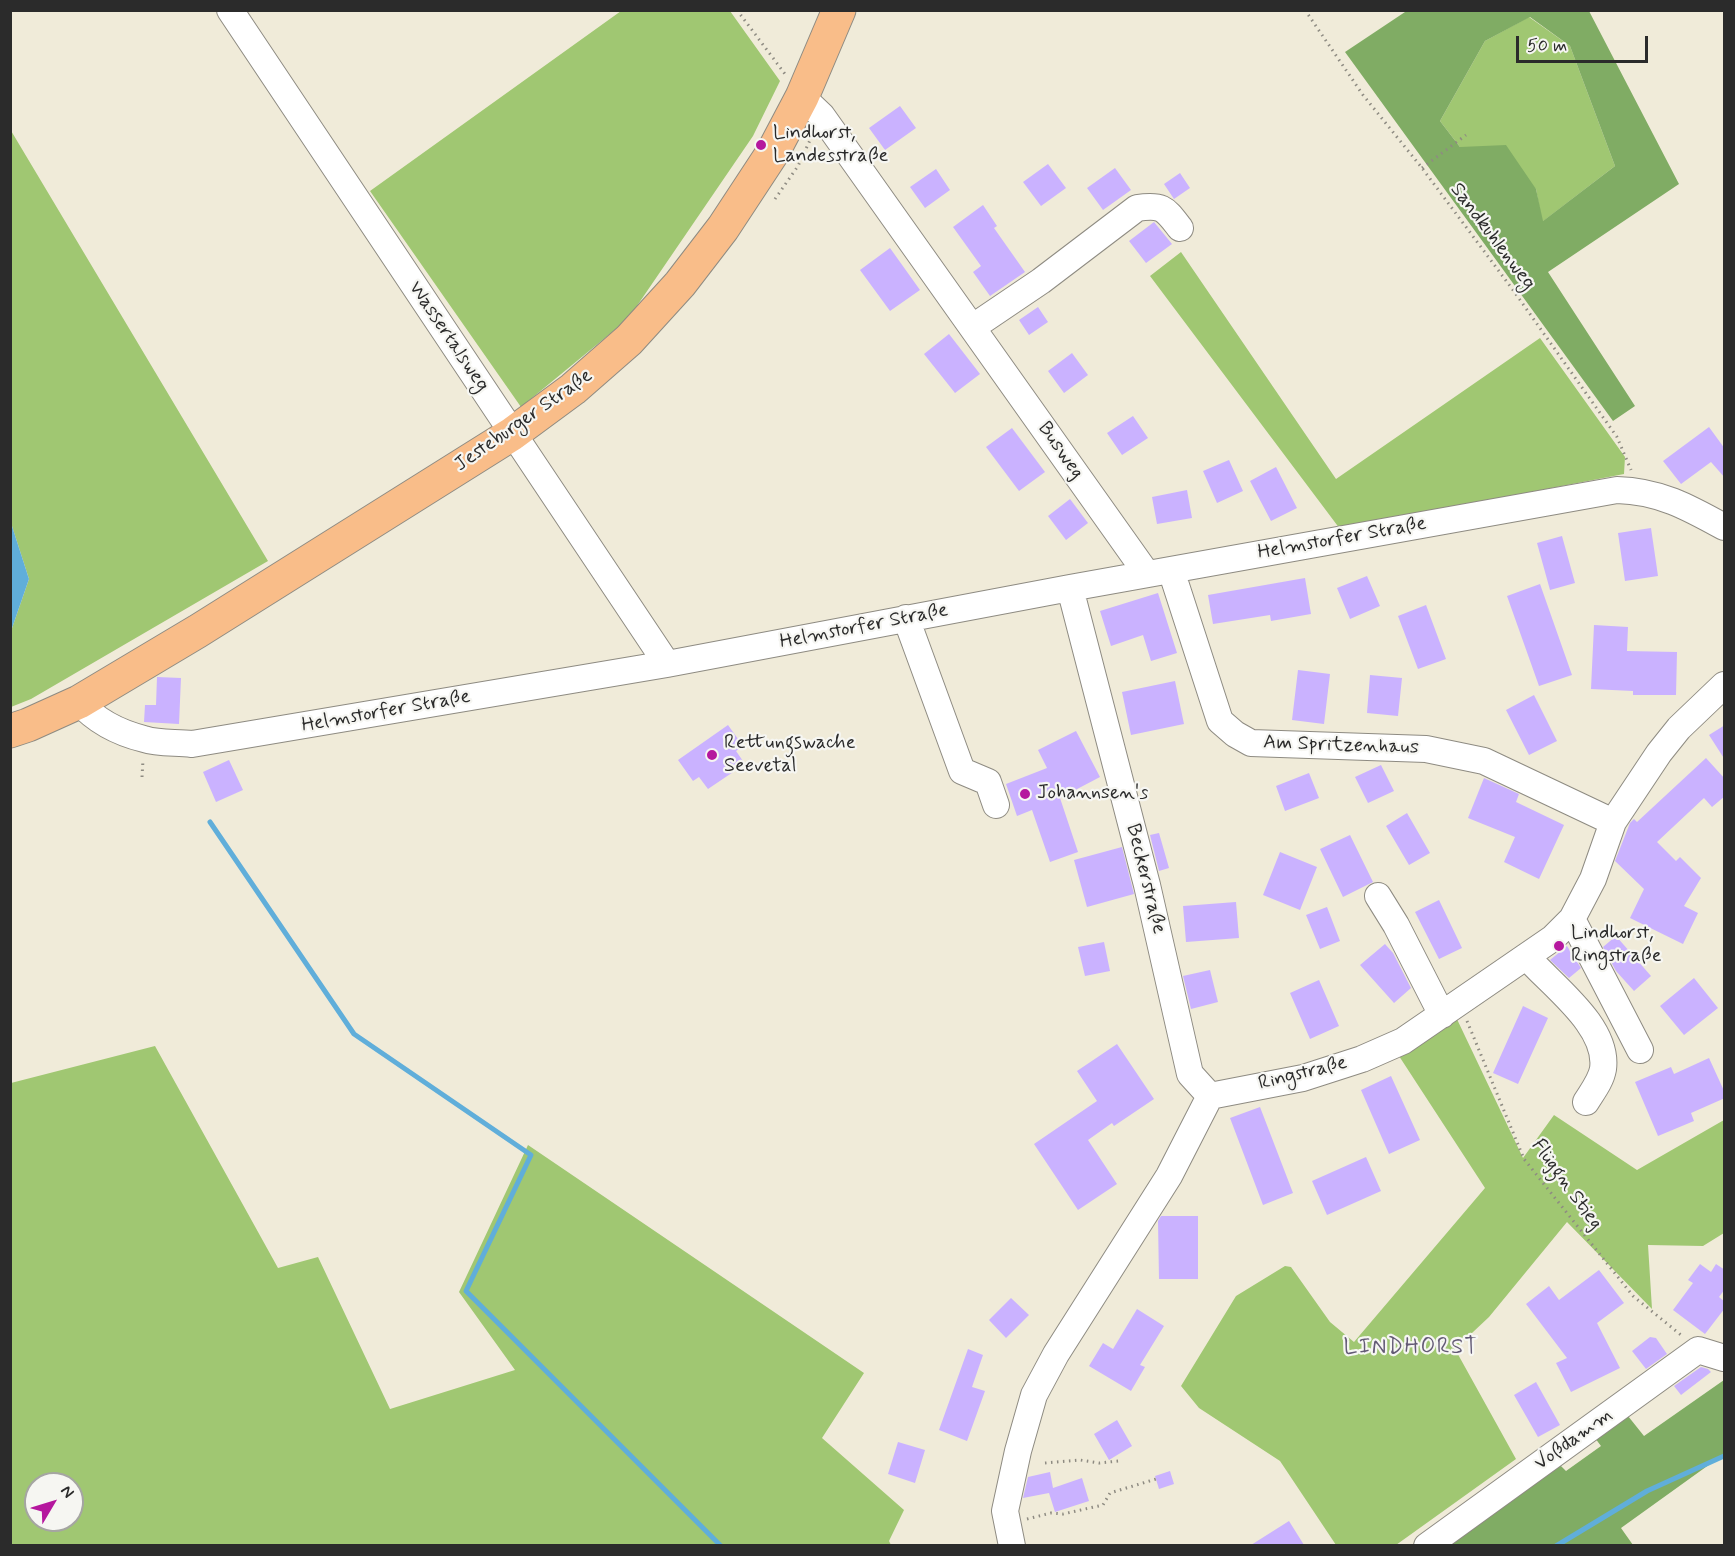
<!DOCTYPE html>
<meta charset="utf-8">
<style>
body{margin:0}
#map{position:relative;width:1735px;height:1556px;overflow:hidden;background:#f0ebd9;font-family:Mynerve,sans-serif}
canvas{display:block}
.frame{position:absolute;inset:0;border:12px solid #2b2b2b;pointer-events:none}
.north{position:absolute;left:24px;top:1472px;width:60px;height:60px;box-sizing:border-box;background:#f6f6f2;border:2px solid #a5a5a2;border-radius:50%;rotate:52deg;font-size:16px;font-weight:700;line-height:24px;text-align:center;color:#2b2b2b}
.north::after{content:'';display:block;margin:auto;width:21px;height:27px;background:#b5179e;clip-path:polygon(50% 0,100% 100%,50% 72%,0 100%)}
.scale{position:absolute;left:1516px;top:36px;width:132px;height:27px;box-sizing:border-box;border:3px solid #2b2b2b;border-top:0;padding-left:8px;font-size:18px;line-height:21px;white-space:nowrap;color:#2b2b2b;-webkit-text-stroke:4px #f6f6f2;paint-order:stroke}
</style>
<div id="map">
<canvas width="1735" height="1556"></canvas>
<div class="frame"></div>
<div class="north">N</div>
<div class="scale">50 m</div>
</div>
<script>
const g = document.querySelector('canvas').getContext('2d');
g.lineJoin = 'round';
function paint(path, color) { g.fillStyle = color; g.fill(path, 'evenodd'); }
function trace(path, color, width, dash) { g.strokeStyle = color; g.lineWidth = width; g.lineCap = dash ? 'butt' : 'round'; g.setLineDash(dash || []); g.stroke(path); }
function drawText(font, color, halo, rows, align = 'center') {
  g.font = font + ' Mynerve,sans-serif'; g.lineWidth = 4.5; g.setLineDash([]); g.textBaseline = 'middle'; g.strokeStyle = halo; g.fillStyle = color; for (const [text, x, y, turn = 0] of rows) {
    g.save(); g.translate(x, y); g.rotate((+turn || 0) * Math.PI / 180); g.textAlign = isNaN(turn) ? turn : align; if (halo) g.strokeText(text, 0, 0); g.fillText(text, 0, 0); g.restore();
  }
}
const green = new Path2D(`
 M621 11H730L780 81 753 136 628 319 521 407 370 191Z
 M1529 17 1570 46 1615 166 1542 222 1536 189 1460 147 1440 121 1485 41Z
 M10 129 268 561 31 699 11 707V631L29 579 11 523Z
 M1181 252 1336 479 1540 338 1625 457 1624 474 1340 529 1150 276Z
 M1455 1015 1523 1158 1554 1115 1637 1170 1724 1120V1233L1703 1246 1648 1245 1652 1309 1567 1222 1489 1317 1455 1349 1516 1459 1396 1545H1336L1280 1461 1199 1408 1181 1386 1236 1296 1285 1266 1291 1267 1330 1322 1354 1342 1485 1188 1399 1056Z
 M155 1046 278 1268 318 1257 390 1409 515 1370 459 1292 528 1145 864 1373 822 1438 904 1510 889 1541 891 1545H11V1083ZM36 1484H72V1520H36Z`);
const forest = new Path2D(`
 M1408 10 1589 11 1679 184 1548 272 1635 406 1613 421 1345 52ZM1530 17 1570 46 1615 166 1543 221 1536 189 1506 145 1460 147 1440 121 1485 41Z
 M1724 1380V1454L1621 1528 1633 1545 1440 1546 1556 1461 1566 1471 1601 1446 1592 1434 1624 1411 1644 1436Z`);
const water = new Path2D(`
 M11 523 29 579 11 631H10Z`);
const stream = new Path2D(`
 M210 822 354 1034 531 1155 466 1291 721 1546
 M1556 1546 1647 1491 1724 1456`);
const building = new Path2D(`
 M900 106 916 128 885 150 869 128Z
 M1048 164 1066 188 1041 206 1023 182Z
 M1115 168 1131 190 1103 210 1087 188Z
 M936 169 950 190 925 208 910 187Z
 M1180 173 1190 188 1174 199 1164 184Z
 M983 205 997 226 994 228 1025 272 990 296 973 272 981 266 953 227Z
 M1154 222 1172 244 1146 263 1129 241Z
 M890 248 920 290 890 311 860 270Z
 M1038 307 1048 322 1029 335 1019 320Z
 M949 334 980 374 955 393 924 354Z
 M1072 353 1088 375 1064 393 1048 371Z
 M1133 416 1148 438 1122 455 1107 433Z
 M1709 427 1725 449V478L1711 462 1681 484 1663 461Z
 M1012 428 1045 472 1019 491 986 447Z
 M1229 460 1243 491 1217 503 1203 471Z
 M1276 467 1297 508 1271 521 1250 481Z
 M1187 490 1192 518 1157 524 1152 497Z
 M1070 499 1088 523 1066 540 1048 516Z
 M1651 528 1658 576 1625 581 1618 533Z
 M1562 536 1575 583 1550 590 1537 543Z
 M1367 576 1380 606 1350 619 1337 588Z
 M1305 578 1311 614 1271 621 1270 615 1213 624 1208 595Z
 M1540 584 1572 675 1539 686 1507 596Z
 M1158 593 1177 653 1151 661 1143 635 1111 646 1100 611Z
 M1426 605 1446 659 1418 669 1398 616Z
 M1594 625 1628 627 1627 651 1677 652 1676 695H1633V691L1591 689Z
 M1298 670 1330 674 1324 724 1292 720Z
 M1370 675 1402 678 1398 716 1367 713Z
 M157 677 181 678 179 724 144 722 145 705H156Z
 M1175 681 1184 724 1131 735 1122 692Z
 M1534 695 1557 741 1529 755 1506 710Z
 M728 725 743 746 736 751 745 764 708 789 699 777 693 781 678 760Z
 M1725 725V760L1709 735Z
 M1076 731 1100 777 1060 798 1078 852 1050 862 1032 810 1017 816 1006 784 1047 768 1038 750Z
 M1706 758 1725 779V796L1712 807 1704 798 1657 842 1676 861 1680 857 1701 878 1684 906 1698 913 1683 944 1630 918 1644 889 1615 861 1630 823 1634 819 1637 822Z
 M229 760 243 790 216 802 203 772Z
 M1381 765 1394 791 1368 803 1355 777Z
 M1309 773 1319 798 1285 811 1276 786Z
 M1484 778 1519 794 1516 802 1564 825 1539 879 1504 862 1515 837 1468 818Z
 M1407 813 1430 853 1409 865 1386 826Z
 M1159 833 1169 868 1159 871 1150 835Z
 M1350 835 1373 882 1343 897 1320 849Z
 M1122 847 1134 894 1087 907 1074 860Z
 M1280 852 1317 867 1300 910 1263 895Z
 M1439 900 1462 948 1439 959 1415 912Z
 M1236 902 1239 938 1186 942 1183 906Z
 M1327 907 1340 941 1320 949 1306 915Z
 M1616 936 1651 976 1634 991 1616 971 1603 947Z
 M1104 942 1110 971 1085 976 1078 947Z
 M1385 944 1393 953 1411 988 1394 1003 1360 965Z
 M1567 946 1581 968 1569 978 1550 960Z
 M1210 970 1218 1002 1191 1009 1183 976Z
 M1694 978 1718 1008 1684 1035 1660 1006Z
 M1319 980 1339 1026 1310 1039 1290 993Z
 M1523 1006 1548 1018 1518 1084 1493 1073Z
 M1117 1044 1154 1099 1114 1126 1112 1123 1088 1140 1117 1184 1078 1210 1034 1144 1097 1101 1077 1071Z
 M1709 1058 1725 1093V1098L1691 1113 1694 1121 1658 1136 1635 1082 1671 1067 1674 1074Z
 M1391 1076 1420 1140 1389 1154 1361 1090Z
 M1260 1107 1293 1193 1263 1205 1230 1118Z
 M1366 1157 1381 1191 1327 1215 1312 1181Z
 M1161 1216H1198V1279H1159L1158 1221Z
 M1700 1264 1711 1272 1716 1264 1725 1270V1289L1719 1297 1725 1302V1308L1705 1334 1673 1310 1693 1283 1688 1280Z
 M1599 1270 1624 1303 1597 1323 1620 1368 1571 1392 1556 1363 1567 1358 1526 1304 1549 1286 1559 1300Z
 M1011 1298 1029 1315 1006 1338 989 1320Z
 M1137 1309 1164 1326 1140 1365 1145 1367 1131 1391 1089 1366 1103 1343 1113 1349Z
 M1650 1337 1656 1338 1667 1354 1646 1369 1632 1351Z
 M968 1349 983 1355 972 1387 985 1391 967 1441 939 1430Z
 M1701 1367 1708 1369 1711 1372 1681 1395 1674 1386Z
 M1536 1382 1560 1425 1538 1437 1514 1395Z
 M1117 1420 1132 1446 1109 1460 1094 1434Z
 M898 1442 925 1450 915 1483 888 1474Z
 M1170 1471 1174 1484 1159 1489 1155 1476Z
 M1050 1472 1053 1488 1082 1478 1089 1501 1055 1512 1049 1493 1023 1498 1028 1477Z
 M1289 1521 1304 1545H1251Z`);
const path = new Path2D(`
 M737 10 785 74
 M1305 10 1363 95 1422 168 1513 290 1617 437 1631 470
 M1422 168 1466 135
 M775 199 798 166 811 138
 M142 777 143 760
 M1467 1021 1524 1159 1633 1296 1681 1335
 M1045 1463 1080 1460 1099 1463 1119 1461
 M1027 1519 1051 1513 1063 1514 1103 1505 1110 1493 1156 1479`);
const minor = new Path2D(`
 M230 10 667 664
 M802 97 822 116 1147 574
 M973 327 1041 281 1137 208C1163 204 1165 209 1180 228
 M1171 570 1220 721 1235 734 1251 743 1426 749 1484 761 1613 822
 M1070 588 1147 885 1190 1074 1210 1096
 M906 618 962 771 988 782 996 805
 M79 702C96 721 120 733 144 739 159 744 176 742 192 744L667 664 1070 588 1617 490C1659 491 1688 507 1724 527
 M1378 896 1396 925 1442 1015
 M1572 919 1640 1050
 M1527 957C1552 986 1609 1026 1603 1069 1601 1081 1592 1092 1586 1102
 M1210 1096 1303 1078 1362 1059 1403 1041 1553 938 1572 919 1593 879 1613 822 1659 753 1679 728 1724 685
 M1012 1546 1005 1511 1018 1451 1034 1395 1056 1354 1169 1176 1210 1096
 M1427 1546 1698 1350 1724 1358`);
const major = new Path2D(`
 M10 731 28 725 79 702 198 631 512 434 573 389 629 340 680 284 723 228 773 152 802 97 839 10`);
const markers = [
 [761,145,6,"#b5179e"],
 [712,755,6,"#b5179e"],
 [1025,794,6,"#b5179e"],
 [1559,946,6,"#b5179e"]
];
const poiNames = [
 ["Lindhorst,",773,134],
 ["Landesstraße",773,157],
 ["Rettungswache",724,744],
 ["Seevetal",724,767],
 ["Johannsen's",1037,794],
 ["Lindhorst,",1571,934],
 ["Ringstraße",1571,957]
];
const streetNames = [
 ["Sandkuhlenweg",1492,237,53],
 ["Wassertalsweg",448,337,56],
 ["Jesteburger Straße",524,421,-35],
 ["Busweg",1060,451,55],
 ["Helmstorfer Straße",1342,539,-10],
 ["Helmstorfer Straße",864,627,-11],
 ["Helmstorfer Straße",386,712,-10],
 ["Am Spritzenhaus",1341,746,2],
 ["Beckerstraße",1145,879,76],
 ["Ringstraße",1303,1074,-14],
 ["Flüggn Stieg",1566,1185,54],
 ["Voßdamm",1574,1440,-36]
];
const quarterNames = [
 ["LINDHORST",1411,1348]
];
paint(green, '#a0c772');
paint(forest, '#80ac64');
paint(water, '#60aeda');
trace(stream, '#60aeda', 5);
paint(building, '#cab2ff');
trace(minor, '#8e8b82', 28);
trace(major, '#8e8b82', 35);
trace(path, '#8e8b82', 3, [1.5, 4.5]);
trace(minor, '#fff', 26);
trace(major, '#f9bd89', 33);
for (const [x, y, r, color] of markers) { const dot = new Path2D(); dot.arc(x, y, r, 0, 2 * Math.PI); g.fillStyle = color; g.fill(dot); trace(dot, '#f6f6f2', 2); }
drawText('20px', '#2b2b2b', '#f6f6f2', poiNames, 'left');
drawText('20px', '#2b2b2b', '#f6f6f2', streetNames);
g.letterSpacing = '1.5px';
drawText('22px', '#635a75', '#f6f6f2', quarterNames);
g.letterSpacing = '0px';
</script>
